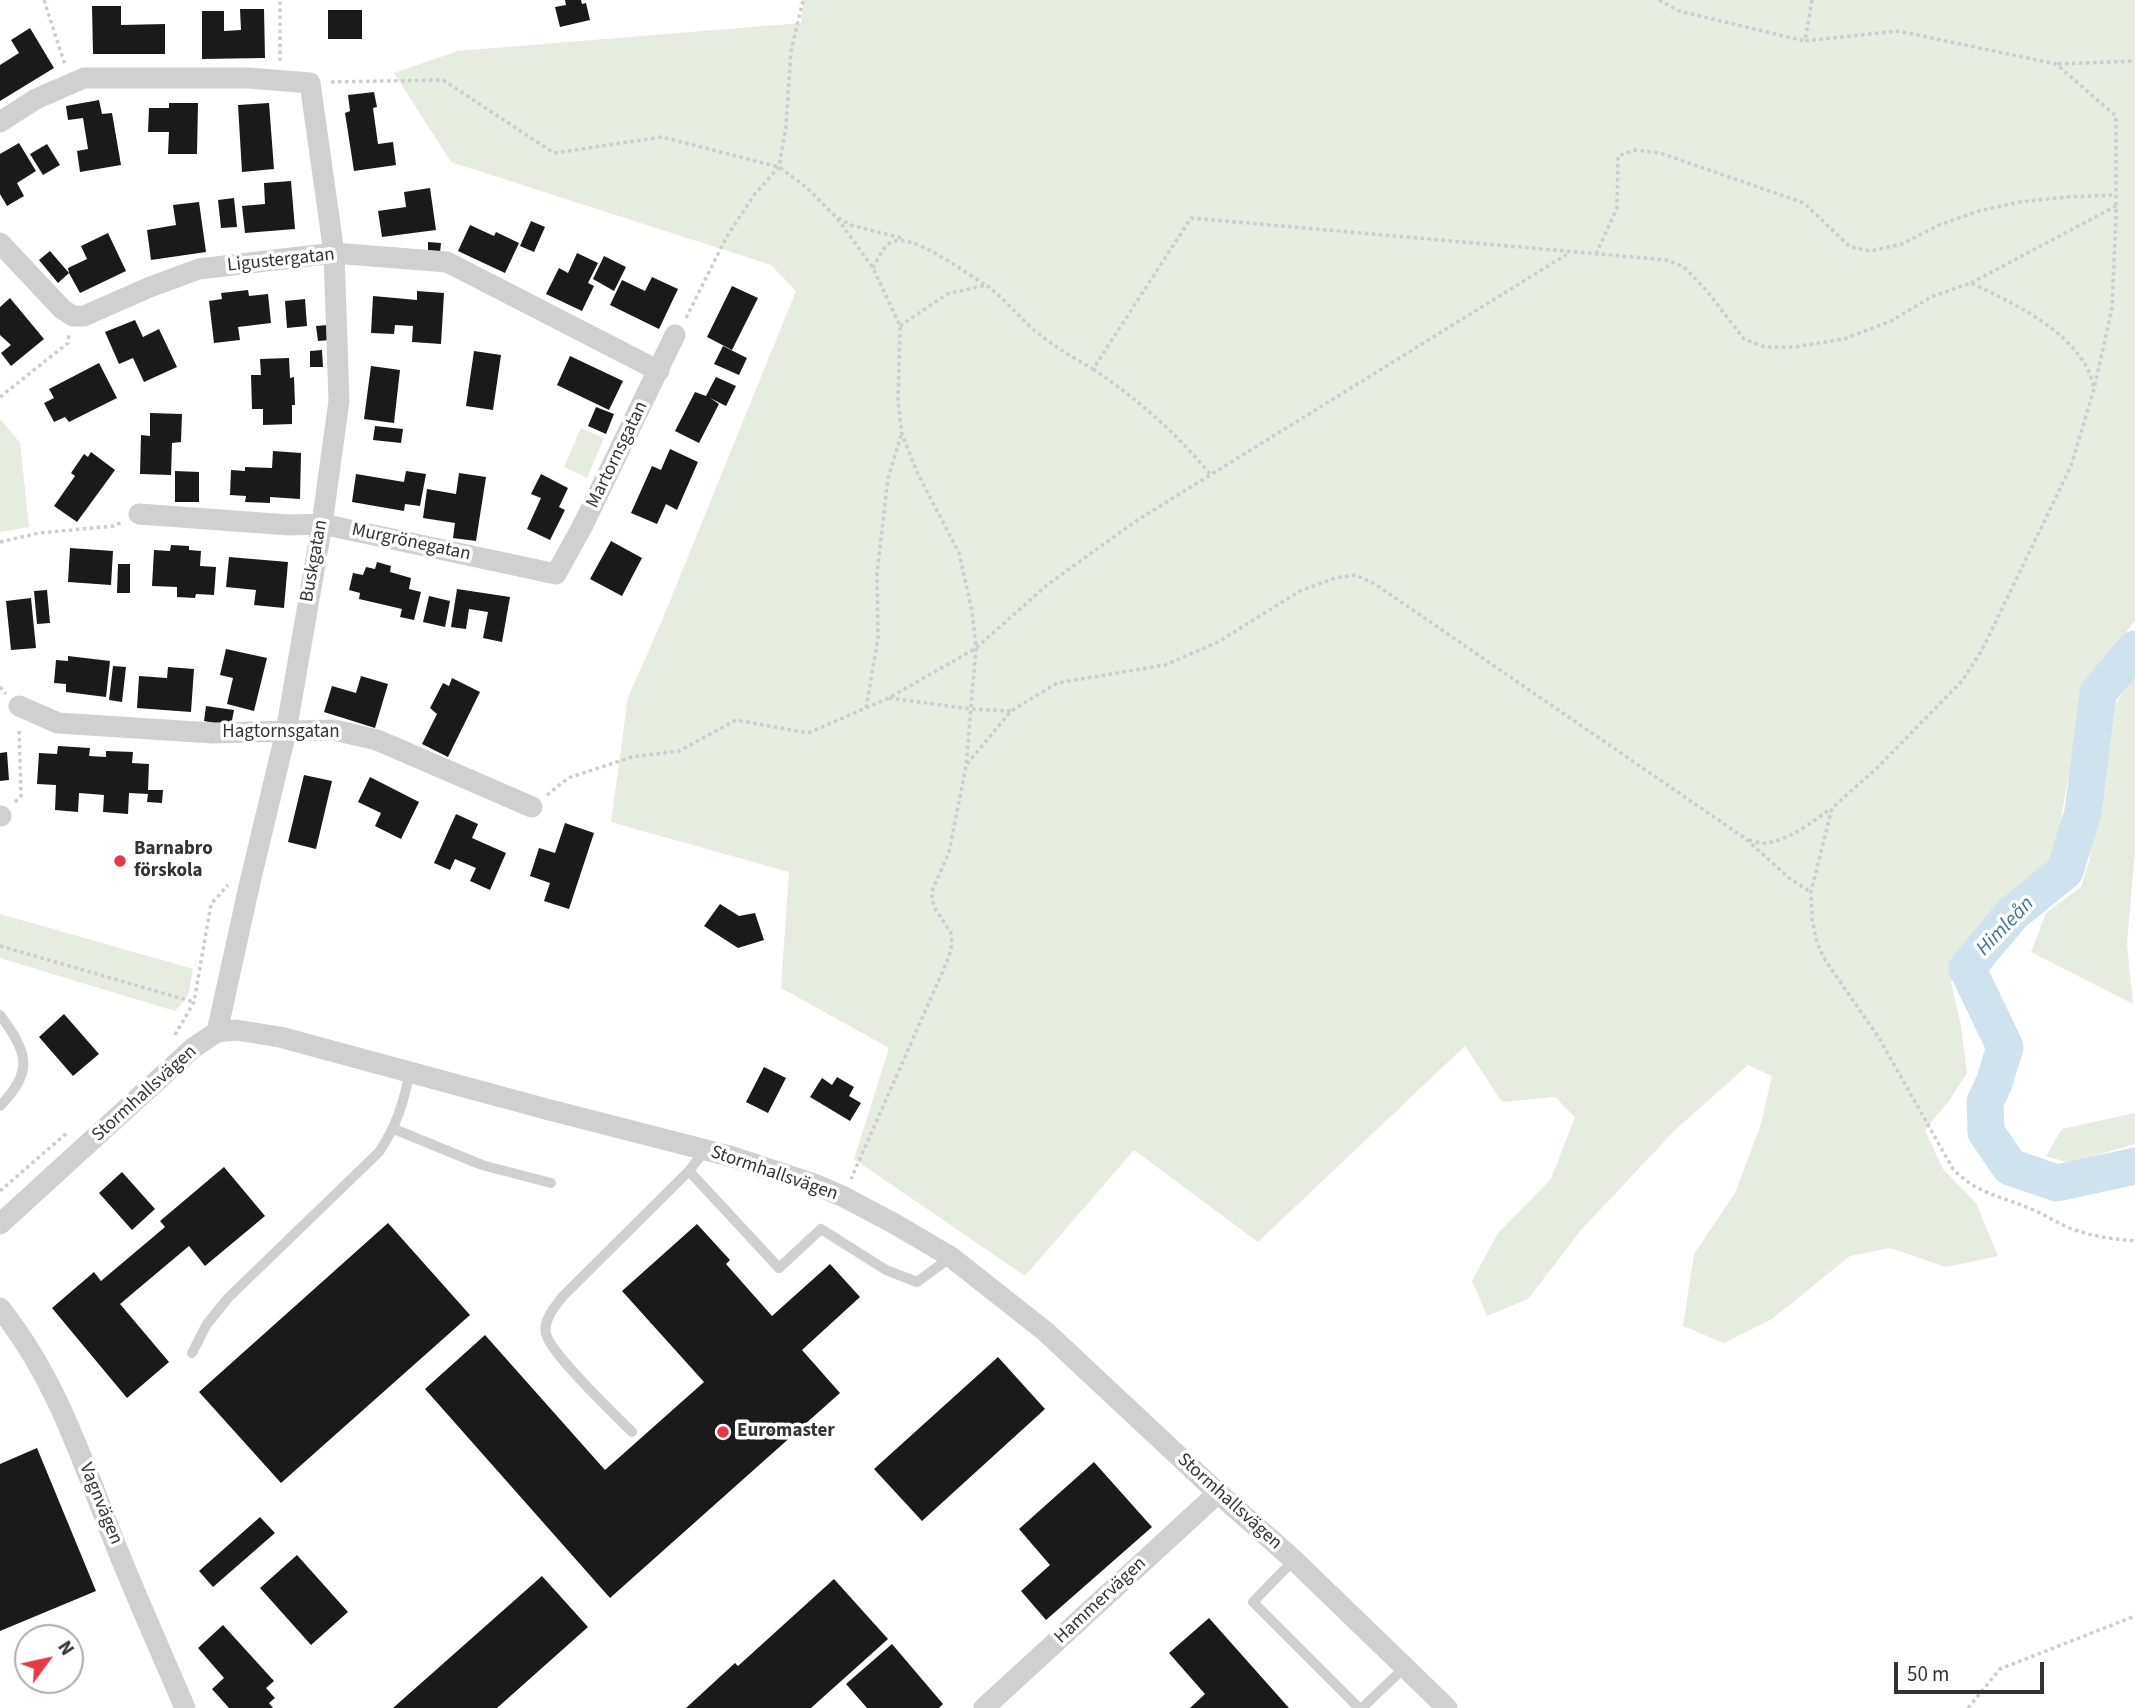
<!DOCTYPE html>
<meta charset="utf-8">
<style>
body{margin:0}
#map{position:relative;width:2135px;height:1708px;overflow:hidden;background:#fff;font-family:"Source Sans 3",sans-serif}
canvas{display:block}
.north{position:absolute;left:14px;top:1624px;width:70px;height:70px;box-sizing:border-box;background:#fff;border:2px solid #adadad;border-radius:50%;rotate:57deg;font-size:19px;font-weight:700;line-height:28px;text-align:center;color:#333}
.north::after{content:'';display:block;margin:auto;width:24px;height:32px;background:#e63946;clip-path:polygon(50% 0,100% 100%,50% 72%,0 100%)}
.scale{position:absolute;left:1894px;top:1662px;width:150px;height:32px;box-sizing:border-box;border:4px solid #333;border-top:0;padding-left:9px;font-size:21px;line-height:24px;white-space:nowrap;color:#333;-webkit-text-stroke:5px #fff;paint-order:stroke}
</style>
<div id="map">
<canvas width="2135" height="1708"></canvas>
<div class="north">N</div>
<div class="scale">50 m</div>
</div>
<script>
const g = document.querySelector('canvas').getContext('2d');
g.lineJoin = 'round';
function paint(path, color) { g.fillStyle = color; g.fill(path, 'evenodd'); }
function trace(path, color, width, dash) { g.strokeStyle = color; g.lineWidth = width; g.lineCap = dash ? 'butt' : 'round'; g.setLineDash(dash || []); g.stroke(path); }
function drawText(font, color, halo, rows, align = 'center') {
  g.font = font + ' "Source Sans 3",sans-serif'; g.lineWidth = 7; g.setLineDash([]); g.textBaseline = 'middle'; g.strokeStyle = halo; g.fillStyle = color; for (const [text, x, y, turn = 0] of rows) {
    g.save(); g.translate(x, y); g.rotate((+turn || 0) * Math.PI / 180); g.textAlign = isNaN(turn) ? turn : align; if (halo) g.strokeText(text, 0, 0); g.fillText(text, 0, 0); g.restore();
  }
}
const green = new Path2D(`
 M803 0H2135V620L2103 664 2081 706 2062 813 2059 857 1966 942 1951 982 1961 1026 1967 1073 1949 1101 1925 1130 1943 1169 1976 1203 1998 1256 1946 1267 1890 1248 1850 1256 1772 1319 1724 1343 1683 1326 1694 1254 1735 1193 1761 1124 1772 1076 1748 1065 1675 1130 1581 1230 1528 1299 1487 1316 1472 1281 1498 1233 1551 1179 1575 1117 1555 1097 1502 1102 1465 1046 1258 1242 1134 1150 1025 1276 854 1159 889 1048 781 988 789 872 611 822 628 697 661 623 796 291 771 265 451 162 394 73 458 51 801 23Z
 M0 419 20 443 29 527 0 532Z
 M581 428 604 438 587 478 564 467Z
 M2135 675V851L2127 944 2133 1004 2031 952 2046 913 2081 887 2090 858 2099 766 2110 712Z
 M0 914 193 969 188 996 175 1011 0 958Z
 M2135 1113V1144L2070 1163 2046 1156 2062 1129Z`);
const river = new Path2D(`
 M2135 649 2098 693 2083 812 2065 871 2012 914 1967 968 2005 1047 1994 1083 1985 1102 1986 1132 2010 1167 2057 1183 2135 1166`);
const building = new Path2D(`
 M565 0H581L582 4 586 3 590 20 560 27 555 7 566 5Z
 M92 6H121V25L165 24V54H93Z
 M240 9H264L265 58 202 59V11H224V31L241 30Z
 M328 10H362V39H328Z
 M30 28 54 68 0 101V65L19 53 11 40Z
 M374 92 377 107 373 108 378 144 393 142 396 165 354 171 345 113 350 111 348 95Z
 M99 100 102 114 112 113 121 165 80 172 77 151 88 149 83 118 68 120 66 106Z
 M169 103H198L197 154H168L169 132H148L149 108H169Z
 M269 103 274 169 242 172 238 105Z
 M19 143 36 171 17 183 24 196 7 206 0 194V154Z
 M47 144 60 165 43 175 30 154Z
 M291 181 295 229 245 233 242 206 265 204 264 183Z
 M430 188 436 230 382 237 378 211 406 207 404 192Z
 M234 198 237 227 221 228 218 200Z
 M199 202 206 252 151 260 147 230 176 225 173 205Z
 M531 221 545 227 534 252 520 246Z
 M470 225 494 236 496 232 519 243 505 273 458 251Z
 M108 233 126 271 80 293 69 273 58 283 39 260 50 251 69 273 68 268 87 259 81 246Z
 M428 242 441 243 440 253H428Z
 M577 253 598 263 588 283 594 286 582 311 546 294 559 268 568 273Z
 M604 256 626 267 614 291 593 279Z
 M652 277 678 289 659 329 610 305 622 280 645 291Z
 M732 286 758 298 732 350 707 337Z
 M248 290 249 296 268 294 271 323 238 327 240 340 214 343 209 301 222 299 221 293Z
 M417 291 444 293 441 344 412 342 413 326 395 325 394 334 371 333 373 296 417 300Z
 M10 298 44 339 11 366 1 353 11 345 0 335V307Z
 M305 299 307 326 287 328 285 301Z
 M135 320 143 337 159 329 177 367 144 382 133 358 119 364 105 332Z
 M328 325 330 340 318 341 316 326Z
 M723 346 747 358 739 375 714 364Z
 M322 350 323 367H310V351Z
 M474 351 501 355 493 410 466 406Z
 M570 356 623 381 609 410 557 385Z
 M289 358 290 378 294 377 295 405H292V424L263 425V409H252L251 375H261L260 359Z
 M99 363 117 398 69 422 65 417 54 422 44 403 54 398 49 389Z
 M371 366 400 370 394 423 364 419Z
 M716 377 736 386 726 406 710 398 719 404 699 443 675 431 695 392 706 396Z
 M596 407 614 414 606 434 588 426Z
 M150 413 182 414 181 442 172 443 171 475 140 474 141 435 150 436Z
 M375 426 403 429 401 443 373 440Z
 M670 449 698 462 677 510 666 504 657 524 631 513 652 466 661 470Z
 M273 451 301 453 300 499 270 497V503L245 502 246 496 230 495 231 470 245 471V467L272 468Z
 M91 452 115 470 77 522 54 506 75 476 71 473 84 454 88 457Z
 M175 471 199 472V502H175Z
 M406 471 426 474 420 506 405 504 404 511 352 502 356 474 404 482Z
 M459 473 486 477 476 541 453 538 455 523 423 518 427 489 456 494Z
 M541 474 568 488 559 507 565 510 550 540 527 529 541 498 531 494Z
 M611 541 642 558 622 596 590 579Z
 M171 545 189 546V550L201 551 200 566 216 567 214 595 196 594 195 598 177 597V587L152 586 154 550 170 551Z
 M70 548 113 551 111 585 68 582Z
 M229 557 288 562 284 608 254 605 256 590 226 587Z
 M377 562 391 566 390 572 411 578 409 589 421 592 414 620 400 617 402 609 359 599 360 593 349 590 353 573 363 575 366 567 375 569Z
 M118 564H130V593H117Z
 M457 589 510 597 502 642 483 638 488 612 469 609 466 629 451 627Z
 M47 590 50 623 37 624 34 591Z
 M429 596 450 601 445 627 423 622Z
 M31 598 36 648 11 650 6 601Z
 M226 649 267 658 254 711 227 704 233 678 220 675Z
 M68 656 110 661 106 697 66 692V684L54 683 56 660 68 661Z
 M113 666 126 667 122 702 109 700Z
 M168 667 194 669 191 712 137 708 139 676 167 678Z
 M361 676 388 684 375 728 324 712 332 686 356 693Z
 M452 678 480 692 448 757 422 744 437 714 430 708 443 683 449 686Z
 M206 706 234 710 231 726 204 721Z
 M58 746 90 748 89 756 106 757V751L133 752 132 763 149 764 148 790H163L162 803 147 802 148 794 129 793 128 814 103 812 104 795 79 793 78 812 55 810 56 785 37 784 39 753 57 754Z
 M7 752 9 780 0 781V753Z
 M304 775 332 781 316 849 288 842Z
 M370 777 419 802 401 839 375 826 381 813 358 802Z
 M456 814 478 824 472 838 506 853 490 890 470 881 476 868 455 859 450 870 434 863Z
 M565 823 594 833 569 909 544 901 550 883 530 876 539 848 555 853Z
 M720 904 739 916 755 913 764 940 738 948 704 926Z
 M64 1014 99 1054 73 1076 39 1037Z
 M764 1067 786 1078 768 1113 746 1102Z
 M837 1077 854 1087 849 1096 861 1103 850 1121 810 1097 822 1078 832 1085Z
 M224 1167 265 1216 205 1266 189 1246 120 1304 169 1362 127 1398 52 1308 94 1272 101 1281 165 1227 160 1221Z
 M122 1172 155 1209 132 1230 99 1193Z
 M388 1223 470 1315 281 1483 199 1392Z
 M697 1224 730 1260 726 1264 772 1316 830 1264 860 1297 802 1350 840 1393 610 1598 425 1389 485 1335 605 1470 704 1382 622 1291Z
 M998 1357 1045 1409 922 1521 874 1469Z
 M37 1448 96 1591 0 1631V1464Z
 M1094 1462 1152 1527 1046 1620 1021 1591 1050 1565 1019 1529Z
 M260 1517 275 1533 213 1587 199 1571Z
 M297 1555 348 1612 311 1645 260 1588Z
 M542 1576 588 1627 497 1708H393Z
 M834 1579 888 1639 811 1708H686L735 1663 738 1666Z
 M1209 1618 1289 1708H1190L1205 1694 1169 1653Z
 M223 1625 274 1681 266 1688 275 1698 269 1703 273 1708H229L212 1689 224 1678 198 1648Z
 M892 1644 943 1704 939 1708H867L846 1684Z`);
const path = new Path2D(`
 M44 0 65 65
 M1659 0 1679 11 1805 41
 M1812 0 1805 41 1898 31 2056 64 2116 116V217L2112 308 2094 389 2071 466 1982 650 1962 681 1877 768 1832 808 1811 892 1812 919 1817 943 1825 960 1879 1038 1953 1169C1977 1194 2001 1196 2031 1209 2046 1215 2060 1225 2075 1230 2095 1237 2115 1239 2135 1241
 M280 61V0
 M2058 64 2135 61
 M331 82 443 80 554 153 662 137 779 167 806 187 837 218 873 268 900 326 898 401 902 434 917 472 959 553 972 611 976 648 966 766 949 852 932 891V900L936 910 951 933 952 943 949 957 851 1179
 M838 218 851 225 901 238
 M1596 254 1617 208 1618 156 1635 150 1660 153 1804 203 1850 247 1871 251 1902 244 1939 225 1979 211 2019 202 2067 197 2116 195
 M873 268C878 259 882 247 892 242 913 232 966 274 986 285
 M1971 283 2116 206
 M686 318 726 238 754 195 779 167 786 126 791 51 803 0
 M900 326 947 294 986 285C1004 298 1017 315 1034 330 1052 345 1072 357 1093 369L1191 218 1667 260 1684 267 1707 291 1744 339 1765 347H1794L1844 339 1891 321 1931 297 1971 283C2011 302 2063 326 2086 366 2090 373 2092 381 2094 387
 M1093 369C1141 402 1173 430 1211 475
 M0 397 68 343 69 334
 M0 542 39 533 114 526 122 522
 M0 687 6 694
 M889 698 971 709 1011 711
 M866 708 878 638 877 573 888 478 901 436
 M967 764 1011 711 1057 683 1165 665 1218 642 1300 591 1335 578 1356 575 1375 584 1746 839 1789 878 1811 892
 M547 795 568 778 632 757 679 751 736 720 808 733 889 698 976 648 1047 585 1136 521 1569 253
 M15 802 21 796 19 728
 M1749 840C1754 841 1761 844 1766 843 1787 841 1813 822 1830 809
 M0 946 194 1002
 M175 1035 194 1002 211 904 228 885
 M0 1191 68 1132
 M1968 1708 2000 1669 2135 1616`);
const service = new Path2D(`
 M0 1015C28 1053 34 1071 0 1106
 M394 1129 482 1165 551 1183
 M689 1171 779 1268 821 1229 886 1270 917 1282 951 1257
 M192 1353 207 1324 228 1298 379 1152C397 1125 403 1104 410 1072
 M632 1432C614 1414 551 1354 546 1334 543 1319 555 1307 563 1296L689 1171 705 1150
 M1294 1560 1253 1602 1359 1708
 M1362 1708 1405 1667`);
const minor = new Path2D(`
 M0 122 36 99 84 78H248L310 83 334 253 339 401 322 524 286 732 250 882 217 1032
 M0 243 62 309 73 316H84L150 287 199 269 334 253 447 262 659 371
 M139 514 289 525 322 524 556 574 583 525 675 335
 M19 706 58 723 212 733 334 730 377 740 532 807
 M0 816H1
 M0 1224 193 1048 217 1032 236 1030 280 1037 546 1109 733 1157 814 1184 844 1197 895 1224 951 1257 1046 1332 1218 1493 1294 1560 1447 1708
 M0 1308C58 1381 82 1461 116 1546 138 1601 162 1654 185 1708
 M984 1708 1218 1493`);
const markers = [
 [120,861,7,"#e63946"],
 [723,1432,7,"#e63946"]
];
const streetNames = [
 ["Ligustergatan",281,261,-6],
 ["Martornsgatan",618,455,-64],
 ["Murgrönegatan",411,543,12],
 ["Buskgatan",315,561,-80],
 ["Hagtornsgatan",281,733],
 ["Stormhallsvägen",145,1094,-42],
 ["Stormhallsvägen",774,1174,19],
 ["Stormhallsvägen",1229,1502,42],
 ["Vagnvägen",100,1504,68],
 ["Hammervägen",1101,1601,-43]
];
const poiNames = [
 ["Barnabro",134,850],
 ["förskola",134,872],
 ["Euromaster",737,1432]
];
const waterNames = [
 ["Himleån",2006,927,-46]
];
paint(green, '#e6ecdf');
trace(river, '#cfe2ee', 37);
paint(building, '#1a1a1a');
trace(path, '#cdcdcd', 3.5, [3.5, 3.5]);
trace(service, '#d0d0d0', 10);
trace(minor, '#d0d0d0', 21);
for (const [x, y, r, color] of markers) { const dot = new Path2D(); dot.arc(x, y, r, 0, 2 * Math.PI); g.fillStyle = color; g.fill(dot); trace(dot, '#fff', 2.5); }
drawText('19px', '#333', '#fff', streetNames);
drawText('bold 19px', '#333', '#fff', poiNames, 'left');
drawText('italic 21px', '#3f7597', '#fff', waterNames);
</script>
